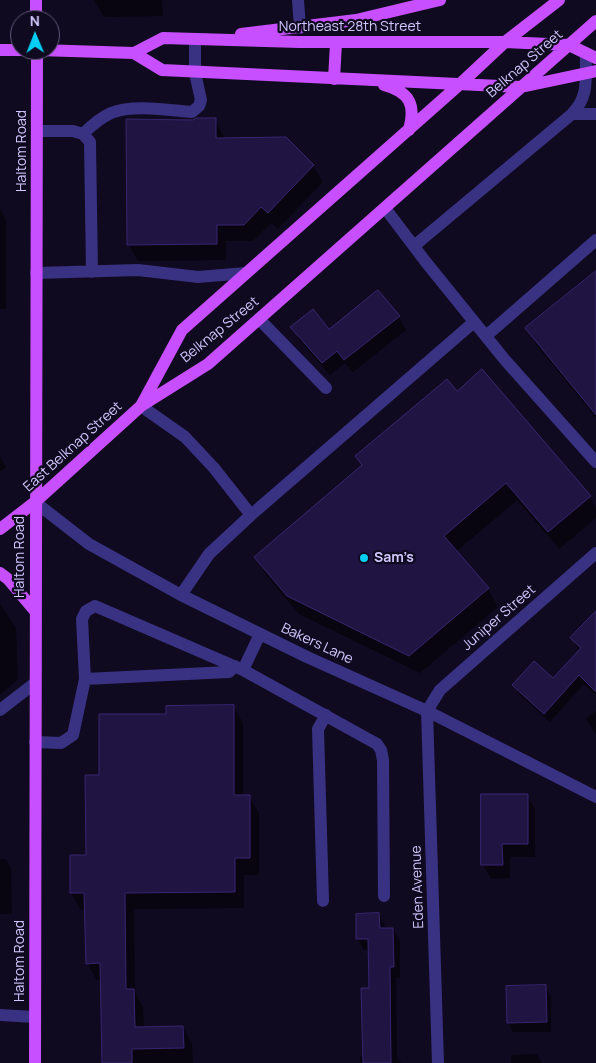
<!DOCTYPE html>
<meta charset="utf-8">
<style>
body{margin:0}
#map{position:relative;width:596px;height:1063px;overflow:hidden;background:#0f0a1f;font-family:Manrope,sans-serif}
canvas{display:block}
.north{position:absolute;left:10px;top:10px;width:50px;height:50px;box-sizing:border-box;background:#0f0a1f;border:1px solid #5d5679;border-radius:50%;rotate:359deg;font-size:14px;font-weight:700;line-height:20px;text-align:center;color:#d2c8ff}
.north::after{content:'';display:block;margin:auto;width:18px;height:22px;background:#00cef3;clip-path:polygon(50% 0,100% 100%,50% 72%,0 100%)}
</style>
<div id="map">
<canvas width="596" height="1063"></canvas>
<div class="north">N</div>
</div>
<script>
const g = document.querySelector('canvas').getContext('2d');
g.lineJoin = 'round';
function paint(path, color) { g.fillStyle = color; g.fill(path, 'evenodd'); }
function trace(path, color, width, dash) { g.strokeStyle = color; g.lineWidth = width; g.lineCap = dash ? 'butt' : 'round'; g.setLineDash(dash || []); g.stroke(path); }
function drawText(font, color, halo, rows, align = 'center') {
  g.font = font + ' Manrope,sans-serif'; g.lineWidth = 4.5; g.setLineDash([]); g.textBaseline = 'middle'; g.strokeStyle = halo; g.fillStyle = color; for (const [text, x, y, turn = 0] of rows) {
    g.save(); g.translate(x, y); g.rotate((+turn || 0) * Math.PI / 180); g.textAlign = isNaN(turn) ? turn : align; if (halo) g.strokeText(text, 0, 0); g.fillText(text, 0, 0); g.restore();
  }
}
const shadow = new Path2D(`
 M94 0H162L163 16 104 17Z
 M215 120 225 139 313 166 323 182 278 229 271 223 253 241H226V260L138 261 128 244 192 121Z
 M0 209 6 220V309H0Z
 M596 273V418L537 346 527 328Z
 M399 317 406 330 353 372 345 363 330 375 299 340 292 327 329 331Z
 M482 371 590 497 596 508V518L559 549 517 500 456 552 488 589 498 607 420 673 299 614 266 575 256 557 362 467 357 457 457 392Z
 M0 457 6 467 0 472Z
 M0 604 16 628 18 679 0 695Z
 M596 619V695L584 684 550 722 519 694 513 685 553 679 580 651 572 639Z
 M233 706 243 723V797H249L259 813V875H244V908L134 909 135 993 143 1007 144 1028 183 1027 192 1044 193 1063H102L101 1059H103L102 980H97L87 963 86 909 81 910 71 893 87 856 101 776 168 715Z
 M596 711V734L586 719Z
 M527 795 535 809V857H510V878L491 879 483 865Z
 M0 859H6L11 868 12 914H0Z
 M379 914 386 929H393L400 941V978H396L397 1057 401 1063H360V1057H364L370 990 369 950H364L357 938Z
 M545 987 551 996V1032H513L508 1023Z
 M537 1054 542 1063H511V1055Z`);
const building = new Path2D(`
 M197 118H216V138L286 137 314 165 268 213 261 207 244 225H217V244L127 245 126 119 192 120Z
 M596 271V415L525 328Z
 M378 290 400 316 344 360 337 351 322 363 290 327 313 309 329 329Z
 M482 369 591 496 548 532 506 483 444 536 489 588 409 656 287 596 254 557 362 465 355 456 447 379 457 391Z
 M596 611V692L579 675 544 714 512 685 534 661 553 678 581 648 570 638Z
 M234 705V795H250V858H235V892L125 893 126 989H134L135 1027 183 1026 184 1048 132 1049V1063H102L100 963 86 964 84 893H70V855H86L85 775H99V714H166V706Z
 M481 794H528V844H502L503 865H481Z
 M379 913 380 928H393L394 967H390L391 1063H363L361 988H369L368 939H356V914Z
 M546 985 547 1022 507 1023 506 986Z`);
const minor = new Path2D(`
 M298 0 300 28
 M572 114H596
 M37 131H73L83 134 90 142 92 272
 M83 134C91 126 100 118 111 113 133 104 168 110 192 112L199 106 201 100 195 73V39
 M385 208 425 261 505 360 596 462
 M414 246 572 114C590 95 585 78 586 53
 M36 273 138 270 198 277 246 273
 M259 319 326 388
 M486 336 596 240
 M141 406 185 437 214 468 251 515 474 322
 M35 502 89 544 181 595 307 657 427 711 596 797
 M181 595 209 554 251 515
 M243 670 260 634
 M85 679 82 619 86 611 95 606 243 670 377 744 381 750 383 760 384 896
 M0 710 35 683
 M35 742 61 743 73 735 85 679 229 672 235 666
 M323 901 318 729 326 715
 M0 1015 35 1017
 M438 1063 427 711 440 690 596 553`);
const major = new Path2D(`
 M36 0V20
 M241 34 356 20 440 0
 M0 50H27
 M39 50 134 53 163 38 299 42H505L569 45 596 58
 M134 53 162 70 521 87 596 71
 M334 79 336 43
 M384 85C410 92 416 105 409 130
 M142 404 182 330 459 85 505 42 559 0
 M0 529 35 502 141 406 208 364 596 21
 M0 573 8 579 35 611
 M35 1063 37 50`);
const markers = [
 [364,558,5,"#00cef3"]
];
const streetNames = [
 ["Northeast 28th Street",350,27],
 ["Belknap Street",525,64,-41],
 ["Haltom Road",22,151,-90],
 ["Belknap Street",220,330,-39],
 ["East Belknap Street",73,447,-42],
 ["Haltom Road",20,557,-90],
 ["Juniper Street",499,618,-41],
 ["Bakers Lane",317,644,25],
 ["Eden Avenue",418,887,-92],
 ["Haltom Road",20,961,-90]
];
const poiNames = [
 ["Sam’s",374,558]
];
paint(shadow, '#0007');
paint(building, '#201542');
trace(building, '#382570', 1);
trace(minor, '#393182', 12);
trace(major, '#c74fff', 12);
for (const [x, y, r, color] of markers) { const dot = new Path2D(); dot.arc(x, y, r, 0, 2 * Math.PI); g.fillStyle = color; g.fill(dot); trace(dot, '#0f0a1f', 2); }
drawText('14px', '#d2c8ff', '#0f0a1f', streetNames);
drawText('bold 14px', '#d2c8ff', '#0f0a1f', poiNames, 'left');
</script>
